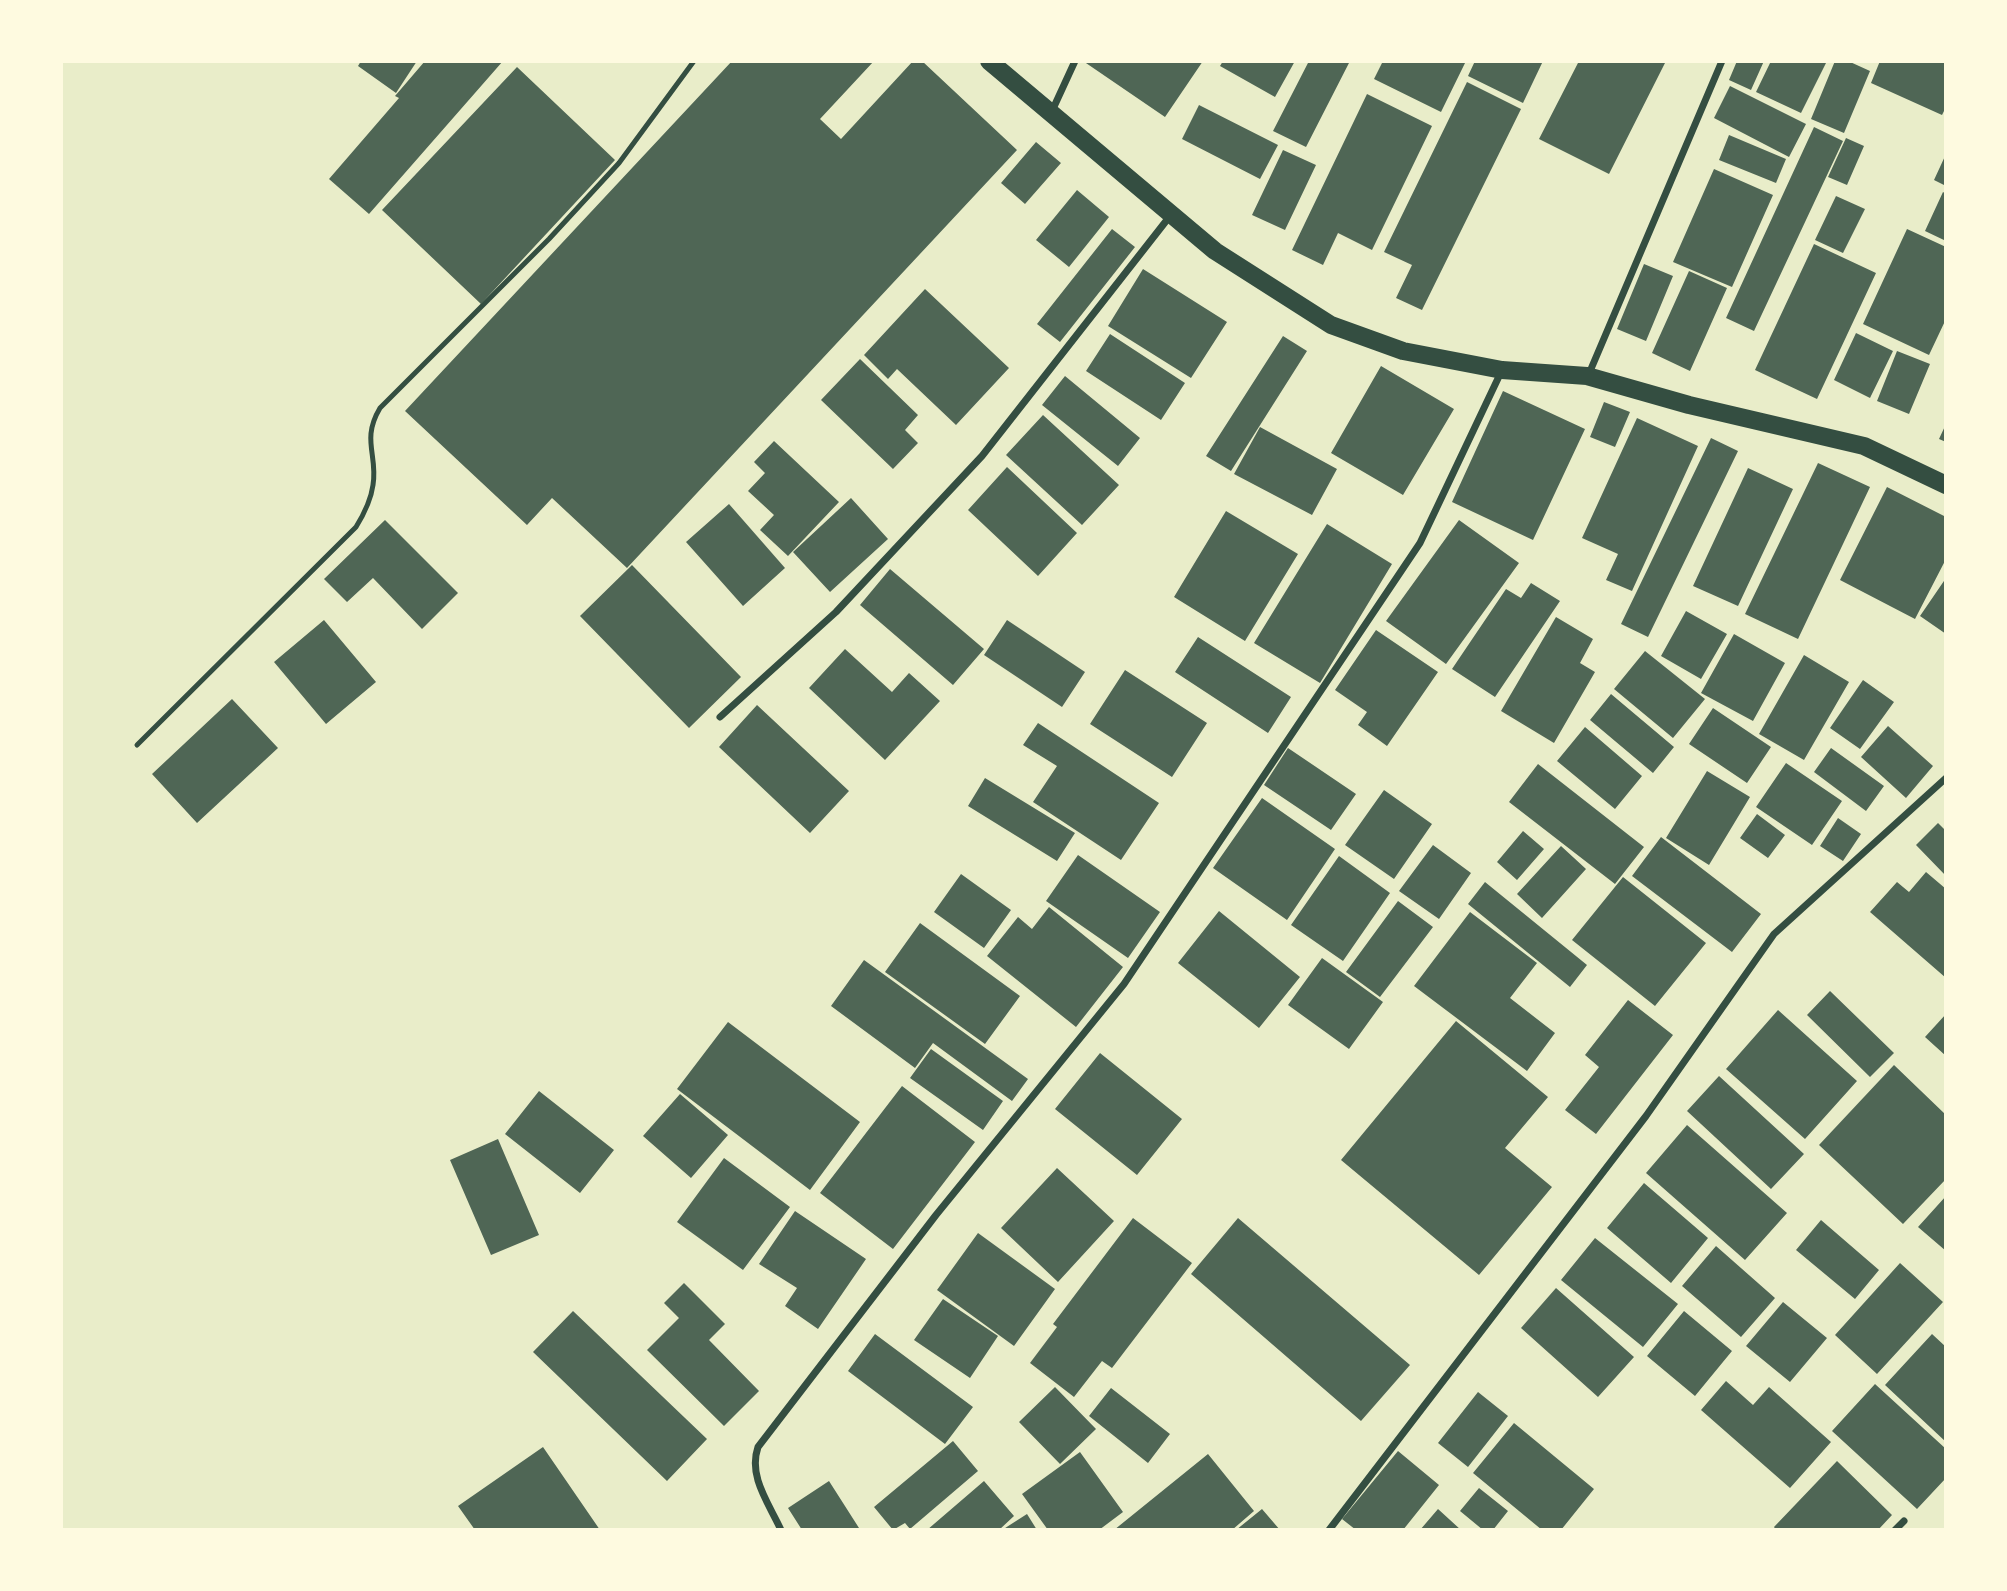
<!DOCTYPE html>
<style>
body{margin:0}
#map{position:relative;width:2007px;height:1591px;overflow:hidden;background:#e9edc9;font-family:Roboto,sans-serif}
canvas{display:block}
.frame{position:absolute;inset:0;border:63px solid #fefae0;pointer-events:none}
</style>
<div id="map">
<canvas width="2007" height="1591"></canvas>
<div class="frame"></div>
</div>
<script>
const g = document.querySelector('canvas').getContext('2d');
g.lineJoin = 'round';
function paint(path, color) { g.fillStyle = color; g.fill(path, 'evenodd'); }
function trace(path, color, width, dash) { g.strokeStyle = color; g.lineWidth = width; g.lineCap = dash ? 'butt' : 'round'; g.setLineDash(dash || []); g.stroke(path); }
const building = new Path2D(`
 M361 61H417L396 93 358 66Z
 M425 61H503L369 214 329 179 399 98 395 96Z
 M732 61H874L820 119 841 139 913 61H922L1017 150 627 568 552 498 527 525 405 411Z
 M1083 61H1203L1165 117Z
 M1223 61H1295L1275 97 1220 66Z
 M1309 61H1350L1306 147 1273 131Z
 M1383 61H1466L1441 112 1374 79Z
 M1475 61H1543L1523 103 1468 76Z
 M1579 61H1666L1609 174 1539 139Z
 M1737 61H1764L1751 90 1729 80Z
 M1771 61 1826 63 1801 113 1756 92Z
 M1835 61H1848L1870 71 1844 133 1811 119Z
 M1880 61H1940L1946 64V107L1942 115 1871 83Z
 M517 67 615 160 481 304 382 210Z
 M1467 82 1521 109 1422 310 1396 298 1412 265 1384 252Z
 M1730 86 1806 124 1789 157 1714 118Z
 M1367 94 1432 126 1372 250 1338 233 1323 265 1292 250Z
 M1199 105 1278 145 1260 179 1182 139Z
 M1814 127 1843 141 1754 331 1726 318Z
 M1729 135 1786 159 1776 183 1719 160Z
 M1846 138 1864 146 1847 185 1828 177Z
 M1036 142 1061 163 1025 204 1001 183Z
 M1283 150 1316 165 1285 230 1252 215Z
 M1946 154V186L1934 180Z
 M1714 169 1773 195 1732 287 1673 262Z
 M1077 190 1109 217 1069 267 1036 240Z
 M1943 192 1946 194V241L1925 231Z
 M1836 196 1865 209 1843 253 1815 240Z
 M1112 229 1135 247 1060 342 1037 324Z
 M1907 229 1946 247V319L1929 355 1863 324Z
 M1814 244 1876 273 1817 399 1755 370Z
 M1644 264 1673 276 1646 341 1617 329Z
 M1143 269 1227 322 1191 378 1108 326Z
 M1689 271 1727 288 1690 371 1652 353Z
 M925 289 1009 368 956 425 897 369 888 379 864 355Z
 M1856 333 1893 351 1870 398 1834 380Z
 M1110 334 1185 383 1161 420 1086 371Z
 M1283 336 1307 351 1231 471 1206 456Z
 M1897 351 1930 364 1909 414 1877 401Z
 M860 359 918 415 905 430 918 443 893 469 821 400Z
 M1381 366 1454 409 1403 495 1331 453Z
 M1065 376 1140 438 1118 466 1042 405Z
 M1503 391 1585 429 1533 540 1452 502Z
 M1604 402 1630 412 1615 447 1590 437Z
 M1043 415 1119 485 1082 525 1006 455Z
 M1637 418 1698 446 1632 591 1606 580 1618 554 1582 538Z
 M1946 424V442L1939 439Z
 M1260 427 1337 469 1312 515 1234 474Z
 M1711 438 1738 451 1648 637 1621 624Z
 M774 441 839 502 788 556 760 530 774 515 748 491 765 473 754 462Z
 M1818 463 1870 487 1798 639 1745 614Z
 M1007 467 1077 533 1038 576 968 510Z
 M1748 468 1793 489 1738 606 1693 586Z
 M1887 487 1946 517V559L1915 619 1840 580Z
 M851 498 888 539 830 592 793 552Z
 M729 504 785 568 743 606 686 542Z
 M1226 511 1298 554 1245 641 1174 597Z
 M385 520 458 593 422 629 373 578 347 602 324 579Z
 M1459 520 1519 563 1446 664 1386 621Z
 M1327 524 1392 564 1320 683 1254 643Z
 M632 565 741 677 689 728 580 616Z
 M890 569 984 649 953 685 860 605Z
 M1946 578V634L1920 616Z
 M1531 583 1560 601 1495 697 1452 669 1506 589 1521 598Z
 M1686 611 1727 634 1701 679 1661 656Z
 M1556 617 1593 639 1580 663 1595 672 1554 743 1501 711Z
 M324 620 376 682 326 724 274 662Z
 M1007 620 1085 672 1062 707 984 655Z
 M1376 630 1438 672 1387 746 1358 725 1367 712 1335 690Z
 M1734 634 1785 663 1753 721 1701 693Z
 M1198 637 1291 697 1268 733 1175 672Z
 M845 649 892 692 909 673 940 701 885 760 809 688Z
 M1645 651 1705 699 1673 738 1614 689Z
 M1804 655 1849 682 1804 760 1759 734Z
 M1125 670 1207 723 1172 777 1090 724Z
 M1863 680 1894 702 1860 749 1830 728Z
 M1611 694 1674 747 1653 773 1590 720Z
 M232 699 278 748 197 823 152 774Z
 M757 705 849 791 810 833 719 747Z
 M1713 708 1771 747 1747 783 1689 744Z
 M1038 723 1159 803 1121 860 1033 802 1057 766 1023 745Z
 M1888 726 1933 766 1906 798 1861 757Z
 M1585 727 1642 776 1615 809 1557 761Z
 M1288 748 1356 794 1331 830 1264 785Z
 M1831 748 1884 786 1866 811 1814 772Z
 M1786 763 1842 801 1812 845 1756 807Z
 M1538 764 1644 847 1615 884 1509 802Z
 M1707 771 1750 797 1709 865 1666 838Z
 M985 778 1075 833 1057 861 968 806Z
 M1384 790 1432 824 1394 879 1345 845Z
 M1262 798 1335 849 1287 920 1213 868Z
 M1757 814 1785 835 1768 858 1740 838Z
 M1838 818 1861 834 1843 861 1820 846Z
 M1938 823 1946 831V876L1916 845Z
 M1523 831 1544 849 1517 880 1497 862Z
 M1661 837 1761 914 1732 952 1632 876Z
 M1433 845 1471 873 1439 919 1399 891Z
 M1561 846 1586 869 1542 918 1517 894Z
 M1078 855 1160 912 1128 958 1046 901Z
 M1339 856 1390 893 1343 961 1291 925Z
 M1926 872 1946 889V978L1870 912 1897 882 1909 892Z
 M961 874 1011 910 984 948 934 912Z
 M1623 877 1706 943 1655 1006 1572 940Z
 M1485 882 1587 965 1570 987 1468 904Z
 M1398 901 1433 927 1380 997 1346 972Z
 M1049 907 1123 967 1076 1027 987 956 1018 917 1032 929Z
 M1219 911 1300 977 1259 1028 1178 963Z
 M1470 912 1537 963 1510 998 1555 1033 1527 1071 1414 986Z
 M920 923 1020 996 985 1044 885 972Z
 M1322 958 1383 1002 1349 1049 1288 1005Z
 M864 960 1028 1079 1012 1101 933 1043 915 1068 831 1006Z
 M1830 991 1894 1053 1870 1077 1807 1015Z
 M1628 1000 1673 1035 1596 1134 1565 1110 1599 1067 1585 1055Z
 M1778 1010 1857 1081 1805 1139 1726 1069Z
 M1946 1014V1056L1925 1037Z
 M1456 1021 1548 1097 1505 1148 1552 1187 1479 1275 1341 1160Z
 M728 1022 860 1122 810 1190 677 1089Z
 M931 1049 1003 1101 983 1130 910 1078Z
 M1100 1053 1182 1119 1137 1175 1055 1109Z
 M1894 1065 1946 1115V1179L1903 1224 1819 1145Z
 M1719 1076 1804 1154 1771 1189 1687 1111Z
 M902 1086 975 1142 893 1249 820 1193Z
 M539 1091 614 1150 580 1193 505 1134Z
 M680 1094 728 1135 691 1178 643 1136Z
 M1687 1125 1787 1213 1745 1260 1646 1173Z
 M498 1139 539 1235 491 1255 450 1160Z
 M724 1158 790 1207 743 1270 677 1222Z
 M1057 1168 1114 1221 1058 1282 1001 1228Z
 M1644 1183 1708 1238 1671 1283 1607 1228Z
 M1946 1196V1251L1918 1227Z
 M795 1211 866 1259 818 1329 785 1306 797 1288 759 1264Z
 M1133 1218 1192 1263 1112 1368 1102 1361 1074 1397 1030 1363 1057 1327 1053 1324Z
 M1238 1218 1410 1365 1361 1421 1191 1274Z
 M1821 1220 1879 1270 1855 1299 1796 1250Z
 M978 1233 1055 1289 1014 1346 937 1290Z
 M1595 1238 1678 1304 1643 1347 1561 1280Z
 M1716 1246 1775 1298 1741 1337 1682 1286Z
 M1900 1263 1943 1302 1877 1374 1835 1335Z
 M684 1283 725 1324 709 1340 759 1391 724 1426 647 1350 679 1318 664 1303Z
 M1556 1288 1634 1357 1598 1397 1521 1328Z
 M943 1299 998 1336 970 1378 914 1340Z
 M1783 1302 1827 1338 1790 1382 1746 1346Z
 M573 1311 707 1439 667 1481 533 1352Z
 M1684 1311 1732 1351 1695 1396 1647 1356Z
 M875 1334 973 1407 945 1444 848 1371Z
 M1932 1334 1946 1347V1442L1885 1385Z
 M1726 1381 1753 1405 1769 1387 1831 1442 1790 1488 1701 1410Z
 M1875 1384 1946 1449V1478L1917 1509 1832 1431Z
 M1055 1387 1096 1429 1060 1464 1019 1422Z
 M1111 1388 1170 1434 1148 1463 1089 1416Z
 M1478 1392 1508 1416 1468 1467 1438 1443Z
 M1514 1423 1594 1489 1561 1530H1542L1473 1473Z
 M953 1441 978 1471 910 1529 905 1523 893 1530 874 1507Z
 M543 1447 600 1530H475L458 1506Z
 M1398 1451 1439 1485 1403 1530H1356L1342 1519Z
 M1080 1452 1123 1512 1099 1530H1048L1022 1494Z
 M1208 1454 1254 1511 1232 1530H1114Z
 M1837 1461 1892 1515 1878 1530H1776L1774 1527Z
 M829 1481 859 1528 857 1530H802L788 1508Z
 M984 1481 1014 1516 999 1530H927Z
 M1479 1488 1508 1511 1493 1530H1483L1460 1511Z
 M1262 1509 1280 1530H1236Z
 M1438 1509 1461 1530H1420Z
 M1027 1514 1037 1530H1002Z`);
const service = new Path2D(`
 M137 745 356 527C364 514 371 500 373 485 378 455 361 440 380 408L549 239 619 163 694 61`);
const minor = new Path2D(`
 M1052 111 1075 61
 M1588 376 1722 61
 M720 717 836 612 982 456 1170 216
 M781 1530C768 1502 748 1476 758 1447L936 1215 1124 984 1420 543 1502 370
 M1329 1530 1646 1116 1774 934 1946 778
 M1895 1530 1904 1521`);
const primary = new Path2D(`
 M989 61 1215 251 1331 325 1403 351 1502 370 1587 376 1689 405 1864 446 1946 485`);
paint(building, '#4f6655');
trace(service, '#344e41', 5);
trace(minor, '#344e41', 7);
trace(primary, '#344e41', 18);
</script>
